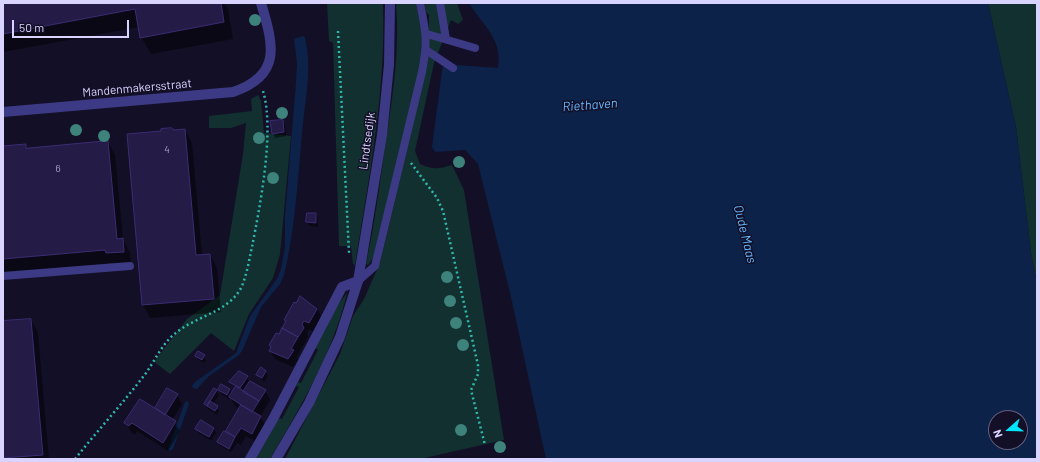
<!DOCTYPE html>
<style>
body{margin:0}
#map{position:relative;width:1040px;height:462px;overflow:hidden;background:#130f26;font-family:Barlow,sans-serif}
canvas{display:block}
.frame{position:absolute;inset:0;border:4px solid #d9d4ff;pointer-events:none}
.north{position:absolute;left:988px;top:410px;width:40px;height:40px;box-sizing:border-box;background:#130f26;border:1px solid #625e7d;border-radius:50%;rotate:250deg;font-size:11px;font-weight:700;line-height:16px;text-align:center;color:#d9d4ff}
.north::after{content:'';display:block;margin:auto;width:14px;height:18px;background:#00e5ff;clip-path:polygon(50% 0,100% 100%,50% 72%,0 100%)}
.scale{position:absolute;left:12px;top:20px;width:117px;height:18px;box-sizing:border-box;border:2px solid #d9d4ff;border-top:0;padding-left:5px;font-size:12px;line-height:14px;white-space:nowrap;color:#d9d4ff;-webkit-text-stroke:3px #130f26;paint-order:stroke}
</style>
<div id="map">
<canvas width="1040" height="462"></canvas>
<div class="frame"></div>
<div class="north">N</div>
<div class="scale">50 m</div>
</div>
<script>
const g = document.querySelector('canvas').getContext('2d');
g.lineJoin = 'round';
function paint(path, color) { g.fillStyle = color; g.fill(path, 'evenodd'); }
function trace(path, color, width, dash) { g.strokeStyle = color; g.lineWidth = width; g.lineCap = dash ? 'butt' : 'round'; g.setLineDash(dash || []); g.stroke(path); }
function drawText(font, color, halo, rows, align = 'center') {
  g.font = font + ' Barlow,sans-serif'; g.lineWidth = 3; g.setLineDash([]); g.textBaseline = 'middle'; g.strokeStyle = halo; g.fillStyle = color; for (const [text, x, y, turn = 0] of rows) {
    g.save(); g.translate(x, y); g.rotate((+turn || 0) * Math.PI / 180); g.textAlign = isNaN(turn) ? turn : align; if (halo) g.strokeText(text, 0, 0); g.fillText(text, 0, 0); g.restore();
  }
}
const green = new Path2D(`
 M327 3H383C386 91 369 178 355 265L353 264 351 246H339L333 43 329 41Z
 M396 3H416L422 34 421 63 373 258 368 265 366 264C375 223 380 182 386 140 393 95 400 48 396 3Z
 M424 3H457L463 20 458 24 451 20 434 63 415 151 420 164C434 170 438 169 452 165L464 190 504 440 420 459H285L340 354 353 316 364 299 380 263 428 62 429 15 426 12Z
 M988 3H1037V283L1031 253 1016 127Z
 M258 95 261 101 264 133 291 136 280 254 273 278 249 314 234 351 211 333 170 374 154 362 187 319 220 295 243 154 246 123 231 128H209V116L252 111 251 99Z
 M347 293C333 353 301 406 270 459H256L279 418 282 419 299 387 296 386 298 382 301 383 318 350 315 348 339 303Z`);
const water = new Path2D(`
 M469 3H988L1016 127 1031 253 1037 283V459H546L511 297 478 164 465 150 435 152 432 147 443 64 498 68C503 39 483 26 469 3ZM996 418H1020V442H996Z
 M303 36 305 38C312 66 306 95 303 123 298 173 296 226 284 275L280 284 261 307 242 351 239 355 209 376 197 389 193 388 192 386 195 382 236 353 250 316 277 279 281 269 285 247V216L296 82 297 63 294 39Z
 M188 401 189 404 173 449 169 451 168 449 185 402Z`);
const shadow = new Path2D(`
 M3 3H224L228 9 233 39 151 54 141 37 139 27 3 52Z
 M282 121 285 125 286 136 275 138 273 133Z
 M173 128 174 131 185 130 192 143 202 255H210L217 268 221 312 150 318 143 305 162 130Z
 M108 142 115 155 123 239 130 253 131 265 114 266 112 263 3 273V147L25 145 28 149Z
 M316 214 318 219V227L310 226 307 222Z
 M295 303 317 309 322 318 314 332 309 329 307 333 308 337 297 357 298 360 293 367 275 359 270 351Z
 M31 320 38 333 49 459H3V322Z
 M196 356H204L206 360 204 363 199 360Z
 M266 372 268 376 264 382 257 375Z
 M247 377 249 381 265 391 270 400 260 417 266 426 257 442 246 436 241 445 237 443 231 452 221 446 219 442 229 434 227 431 240 409 235 406 230 397 229 399 221 394 219 390 222 385 230 390 232 394 236 388 231 382Z
 M168 389 177 395 182 404 172 420 180 431 168 451 137 431 135 435 131 432 126 423 155 410Z
 M216 391 219 395 213 404 219 411 217 415 207 408 205 404Z
 M202 421 214 429 216 433 211 441 199 433 197 429Z`);
const building = new Path2D(`
 M3 3H221L224 22 140 38 135 9 3 34Z
 M283 120 284 132 272 134 270 121Z
 M172 128 174 130 185 129 196 255 210 254 214 299 142 305 127 134 161 131V129Z
 M108 141 117 239 123 238 124 252 106 253 105 250 3 259V146L26 144V148Z
 M307 213H316V223L306 222Z
 M300 296 317 309 309 323 304 321 302 324 304 328 298 337 282 328 286 321 284 320 294 302 296 303Z
 M31 319 43 455 3 458V321Z
 M282 328 298 337 291 349 294 350 288 359 269 351 271 347 269 345 276 333 279 334Z
 M198 351 205 355 202 360 195 356Z
 M261 367 266 371 262 378 256 375Z
 M239 371 248 376 240 388 229 382Z
 M250 381 266 390 259 401 243 392Z
 M221 384 230 389 227 395 218 390Z
 M236 386 259 401 252 412 229 397Z
 M167 388 178 394 165 415 155 408Z
 M214 388 217 390 207 406 204 404Z
 M140 399 176 421 163 443 132 423 129 426 124 423Z
 M210 401 218 406 215 411 207 406Z
 M241 405 261 416 252 434 241 428 235 437 226 431Z
 M201 420 214 428 209 437 195 429Z
 M224 431 235 437 229 449 217 442Z`);
const path = new Path2D(`
 M338 31 349 253
 M411 163 437 198 443 211 478 365V374L471 390 485 445
 M75 459C98 430 124 402 146 373 156 359 163 342 177 332 197 316 228 312 241 288 247 275 249 260 252 247 260 206 275 130 263 91`);
const service = new Path2D(`
 M440 3 446 39
 M427 34 475 48
 M426 50 453 68
 M3 276 130 266
 M358 281 375 266 422 72C428 42 426 32 420 3`);
const minor = new Path2D(`
 M3 112 233 92C283 75 273 44 261 3
 M250 459 273 419 342 287 358 281`);
const tertiary = new Path2D(`
 M276 459 309 403 340 337 358 281 382 135 389 65 390 3`);
const trees = [
 [255,20],
 [282,113],
 [76,130],
 [104,136],
 [259,138],
 [459,162],
 [273,178],
 [447,277],
 [450,301],
 [456,323],
 [463,345],
 [461,430],
 [500,447]
];
const numberNames = [
 ["4",167,150],
 ["6",58,169]
];
const streetNames = [
 ["Mandenmakersstraat",137,88,-5],
 ["Lindtsedijk",367,141,-82]
];
const waterNames = [
 ["Riethaven",590,105,-4],
 ["Oude Maas",745,234,76]
];
paint(green, '#12302f');
paint(water, '#0c2248');
paint(shadow, '#0007');
paint(building, '#241b47');
trace(building, '#3b2d73', 1);
trace(path, '#2fb8b0', 2.5, [2, 3]);
trace(service, '#3d3a85', 8);
trace(minor, '#3d3a85', 10);
trace(tertiary, '#3d3a85', 10);
g.fillStyle = '#3d827b';
for (const [x, y] of trees) { g.beginPath(); g.arc(x, y, 6, 0, 2 * Math.PI); g.fill(); }
drawText('10px', '#aca6d1', null, numberNames);
drawText('12px', '#d9d4ff', '#130f26', streetNames);
drawText('italic 13px', '#62b6ff', '#130f26', waterNames);
</script>
